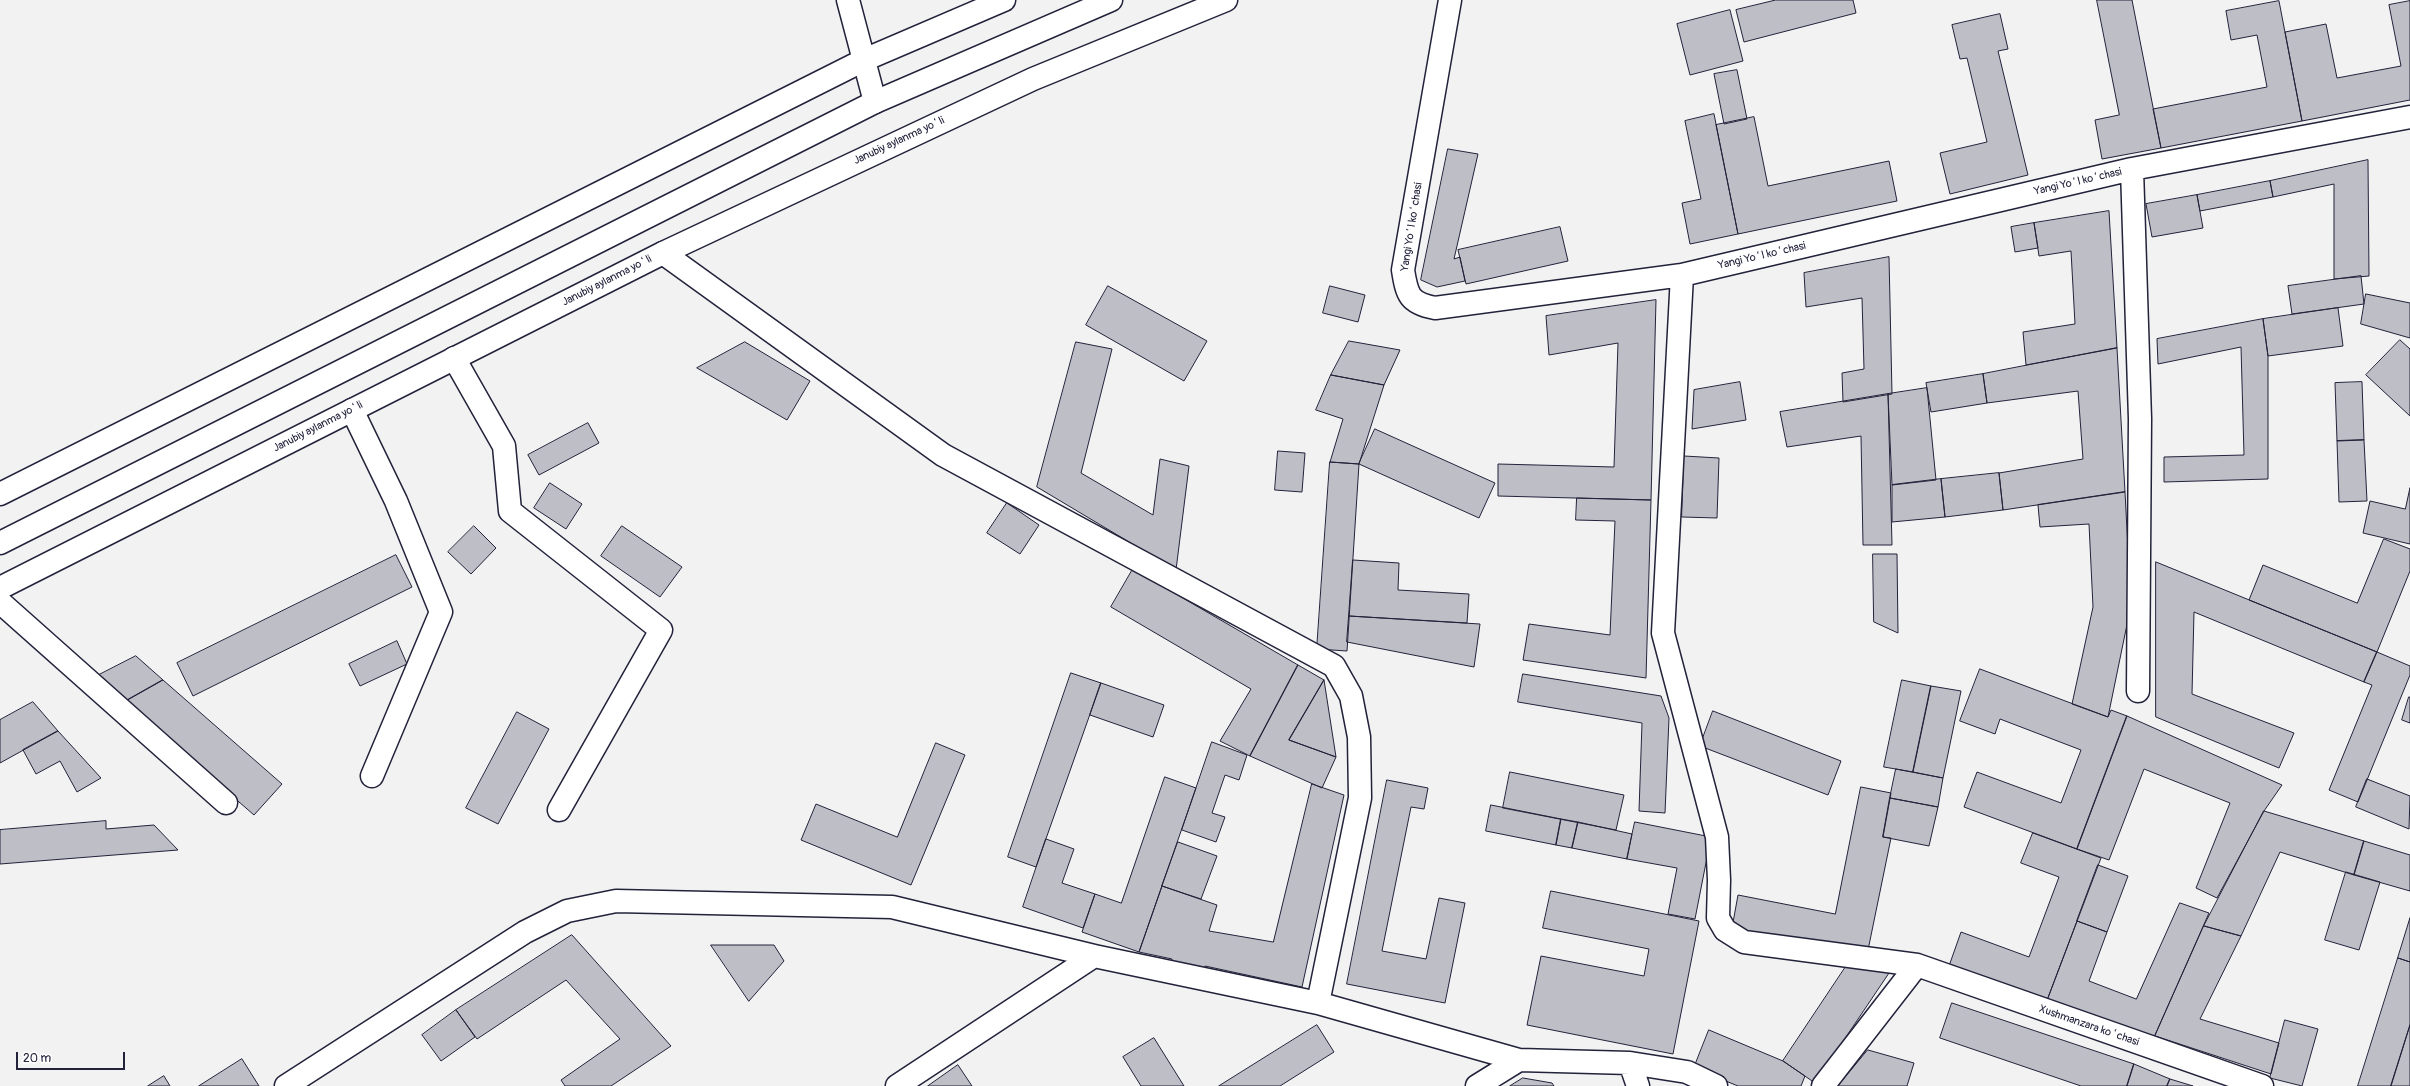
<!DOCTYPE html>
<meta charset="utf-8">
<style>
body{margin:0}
#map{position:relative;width:2410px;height:1086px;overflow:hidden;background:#f2f2f3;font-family:Pangolin,sans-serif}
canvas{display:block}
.scale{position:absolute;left:16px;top:1052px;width:109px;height:18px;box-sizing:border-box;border:2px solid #22223b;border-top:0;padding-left:5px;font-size:12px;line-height:14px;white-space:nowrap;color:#22223b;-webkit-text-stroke:3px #fff;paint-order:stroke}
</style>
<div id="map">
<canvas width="2410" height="1086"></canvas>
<div class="scale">20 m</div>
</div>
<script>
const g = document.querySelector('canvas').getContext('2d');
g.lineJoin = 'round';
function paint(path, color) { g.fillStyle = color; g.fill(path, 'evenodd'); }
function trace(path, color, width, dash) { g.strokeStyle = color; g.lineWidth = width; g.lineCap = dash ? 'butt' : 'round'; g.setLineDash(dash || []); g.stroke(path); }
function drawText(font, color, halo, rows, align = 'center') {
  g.font = font + ' Pangolin,sans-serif'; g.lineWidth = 3; g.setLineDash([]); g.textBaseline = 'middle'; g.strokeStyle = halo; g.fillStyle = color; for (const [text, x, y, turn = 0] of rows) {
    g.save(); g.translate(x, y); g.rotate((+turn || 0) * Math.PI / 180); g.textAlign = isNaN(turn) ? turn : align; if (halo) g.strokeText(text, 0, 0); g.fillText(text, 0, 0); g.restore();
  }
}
const building = new Path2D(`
 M1776 0H1853L1856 13 1744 42 1736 10Z
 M2097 0H2132L2161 148 2102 159 2095 120 2119 115Z
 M2279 1 2302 121 2161 148 2153 109 2267 87 2257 35 2231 40 2226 11Z
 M2410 1V100L2302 121 2285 32 2326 24 2337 78 2401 66 2389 5Z
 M1730 10 1743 61 1690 75 1677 24Z
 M2000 14 2008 49 1998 51 2028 175 1950 194 1940 153 1987 142 1967 58 1960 59 1952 25Z
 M1737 70 1747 119 1724 124 1714 74Z
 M1714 114 1738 234 1690 244 1682 203 1701 199 1685 121Z
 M1754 117 1768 186 1889 161 1897 201 1738 234 1716 125Z
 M1448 149 1478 154 1454 259 1460 257 1465 281 1437 287 1421 280Z
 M2368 160 2369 276 2334 279V184L2273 197 2270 181Z
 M2270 181 2273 197 2200 211 2197 195Z
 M2197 195 2203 228 2152 237 2146 204Z
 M2109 211 2117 348 2026 365 2023 332 2075 324 2071 251 2039 256 2034 223Z
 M2034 223 2038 248 2015 252 2011 227Z
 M1560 227 1568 261 1466 284 1458 250Z
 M1889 257 1892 394 1843 402 1842 373 1864 369 1862 298 1806 307 1804 273Z
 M2361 276 2364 304 2292 314 2288 286Z
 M1108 286 1207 341 1184 381 1086 325Z
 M1330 286 1365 295 1358 322 1323 313Z
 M2366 294 2410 303V338L2361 324Z
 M1656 300 1651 500 1498 496V464L1614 467 1618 343 1549 355 1546 316Z
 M2338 308 2343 346 2268 356 2263 319Z
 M2263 319 2268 356V479L2164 482V457L2244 455 2241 347 2158 364 2157 339Z
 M2400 340 2410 349V416L2366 375Z
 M1349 341 1400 350 1384 385 1331 375Z
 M745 342 810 381 787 420 697 368Z
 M1076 342 1112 349 1081 473 1153 515 1160 459 1189 466 1176 570 1037 487Z
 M2117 348 2125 492 2003 510 1999 473 2083 459 2078 391 1987 403 1983 374Z
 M1983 374 1987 403 1931 412 1926 383Z
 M1331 375 1384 385 1359 464 1330 462 1343 419 1316 410Z
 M1740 382 1746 420 1692 429 1694 390Z
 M2362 382 2364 440 2337 441 2335 383Z
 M1927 388 1936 480 1892 485 1888 394Z
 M1888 394 1892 545H1863L1861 436 1787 447 1780 412Z
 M588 423 599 443 539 475 528 455Z
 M1375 429 1495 483 1479 518 1359 464Z
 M2364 440 2367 501 2339 502 2337 441Z
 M1278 451 1305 453 1302 492 1275 490Z
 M1684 456 1719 458 1717 518 1682 517Z
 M1330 462 1359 464 1347 651 1317 649Z
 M1999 473 2003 510 1945 517 1941 479Z
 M1941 479 1945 517 1892 522V485Z
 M550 483 582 504 566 529 534 508Z
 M2410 488V544L2363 533 2370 501 2405 509Z
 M2125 492 2131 605 2108 717 2072 704 2093 607 2089 524 2040 527 2038 505Z
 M1577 498 1651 500 1646 678 1523 660 1529 624 1610 635 1615 521 1576 520Z
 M1007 503 1039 525 1020 554 987 533Z
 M474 526 496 548 471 574 448 552Z
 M622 526 682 567 660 597 601 556Z
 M2384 539 2410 549V571L2377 652 2249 600 2263 565 2357 603Z
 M1873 554H1897L1898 633 1874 622Z
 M396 555 412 587 193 696 177 663Z
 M1353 560 1399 563 1398 590 1469 594 1467 623 1349 616Z
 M2156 562 2377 652 2364 682 2194 612 2192 694 2294 733 2279 768 2156 717Z
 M1133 569 1298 665 1250 756 1220 741 1251 689 1111 607Z
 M1349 616 1480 624 1474 667 1347 642Z
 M397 641 407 664 360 686 349 664Z
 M2377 652 2410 666V675L2358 802 2329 790 2372 685 2364 682Z
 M136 656 163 680 124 702 95 677Z
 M1298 665 1324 680 1289 740 1336 757 1322 788 1250 756Z
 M1980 669 2108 717 2111 710 2127 716 2077 849 1964 807 1977 772 2061 803 2081 750 2000 719 1995 734 1960 721Z
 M1071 673 1101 683 1036 867 1008 857Z
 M1523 674 1661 696 1669 718 1665 813 1639 811 1642 723 1518 702Z
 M163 680 282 784 254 815 124 702Z
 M1324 680 1336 757 1289 740Z
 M1902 680 1931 686 1913 772 1884 767Z
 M1101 683 1164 705 1153 737 1090 715Z
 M1931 686 1961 691 1943 778 1913 772Z
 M2409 697H2410V723L2402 720Z
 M33 702 58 731 0 763V720Z
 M1713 711 1841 761 1828 795 1700 746Z
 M517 712 549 729 498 824 466 808Z
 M2127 716 2282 785 2264 811 2217 898 2196 888 2230 803 2144 769 2109 860 2077 849Z
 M58 731 101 778 77 792 60 761 36 774 23 750Z
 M1212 742 1247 755 1239 780 1225 775 1212 813 1225 817 1216 842 1182 830Z
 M936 743 965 755 911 885 801 840 816 804 897 837Z
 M1896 769 1943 778 1938 807 1890 798Z
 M1510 772 1624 795 1616 830 1503 808Z
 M1165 777 1196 788 1139 952 1082 932 1095 894 1121 903Z
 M2367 779 2410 796 2409 829 2356 807Z
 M1387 780 1428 788 1424 809 1411 807 1382 951 1426 959 1439 898 1465 903 1445 1003 1347 984Z
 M1312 784 1344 795 1302 987 1205 966 1204 973 1171 966 1172 959 1139 952 1162 886 1217 905 1209 931 1273 942Z
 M1861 787 1891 793 1883 837 1891 838 1867 955 1732 928 1738 895 1835 914Z
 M1890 798 1938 807 1929 846 1883 837Z
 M1491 805 1561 819 1556 845 1486 831Z
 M2264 811 2364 841 2354 875 2280 852 2241 936 2204 926Z
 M1561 819 1578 822 1572 848 1556 845Z
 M106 821V829L154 825 178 850 0 864V830Z
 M1578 822 1632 834 1627 859 1572 848Z
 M1635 822 1711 837 1695 919 1668 914 1677 868 1627 859Z
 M2033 833 2101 858 2046 1003 1949 966 1961 932 2029 957 2059 877 2021 863Z
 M1046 839 1074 849 1062 883 1095 894 1083 928 1023 907Z
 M2364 841 2410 855V891L2354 875Z
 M1178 842 1217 856 1201 899 1162 886Z
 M2098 865 2128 876 2107 932 2077 921Z
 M2346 872 2380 882 2359 950 2325 940Z
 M1551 891 1699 921 1673 1054 1527 1025 1541 956 1644 976 1649 949 1543 928Z
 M2180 903 2209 913 2152 1042 2046 1003 2077 921 2107 932 2089 981 2136 999Z
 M2410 918V962L2398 958Z
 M2204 926 2241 936 2200 1019 2279 1043 2271 1074 2155 1036Z
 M572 935 671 1046 611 1086H565L561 1080 620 1039 566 980 477 1039 456 1010Z
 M711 945H774L784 961 749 1001Z
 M2398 958 2410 962V1025L2391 1086H2358Z
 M1849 962 1889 973 1815 1083 1783 1061Z
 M1952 1003 2134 1064 2127 1086H2081L1940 1038Z
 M456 1010 475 1037 441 1061 422 1035Z
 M2285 1020 2318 1029 2302 1086 2270 1078Z
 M1317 1025 1334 1052 1280 1086H1219Z
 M2410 1025V1086H2391Z
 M1709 1030 1783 1061 1805 1076 1801 1086H1738L1694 1068Z
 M1154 1038 1184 1086H1141L1123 1057Z
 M1868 1050 1914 1063 1907 1086H1838Z
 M242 1059 259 1086H199Z
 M2134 1064 2170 1079 2167 1086H2127Z
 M958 1065 972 1086H928Z
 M164 1076 170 1086H148Z
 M1523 1078 1552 1083 1554 1086H1510Z
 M2170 1079 2193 1086H2167Z`);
const lane = new Path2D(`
 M454 358 504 446 510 511 661 630 559 810
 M352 410 396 501 441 612 372 776
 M0 602 226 803`);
const street = new Path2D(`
 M848 0 875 102
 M1450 0 1403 270C1407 295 1409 303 1435 308L1682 275 2132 169 2410 117
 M2132 169 2140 419 2138 691
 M663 253 943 455 1334 666 1351 696 1359 737 1360 798 1318 1003 1519 1060 1630 1063 1687 1072 1716 1086
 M1682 275 1663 633 1717 837 1719 880 1718 918 1725 930 1744 942 1917 965 2262 1086
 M0 494 864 60 1004 0
 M1630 1063 1638 1086
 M286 1086 525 932 567 911 616 901 892 907 1094 956
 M897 1086 1094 956 1318 1003
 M1477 1086 1519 1060
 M1823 1086 1917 965`);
const highway = new Path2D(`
 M0 543 875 102 1111 0
 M0 588 663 253 1033 79 1226 0`);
const streetNames = [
 ["Janubiy aylanma yoʻli",899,141,-25],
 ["Yangi Yoʻl koʻchasi",2078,182,-13],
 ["Yangi Yoʻl koʻchasi",1412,227,-81],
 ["Yangi Yoʻl koʻchasi",1762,256,-13],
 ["Janubiy aylanma yoʻli",607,281,-27],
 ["Janubiy aylanma yoʻli",318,427,-27],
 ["Xushmanzara koʻchasi",2089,1026,19]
];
paint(building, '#bebec6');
trace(building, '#22223b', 1);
trace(lane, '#22223b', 25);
trace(street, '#22223b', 25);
trace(highway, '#22223b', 25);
trace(lane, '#fff', 22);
trace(street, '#fff', 22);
trace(highway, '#fff', 22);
drawText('11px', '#22223b', '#fff', streetNames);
</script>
